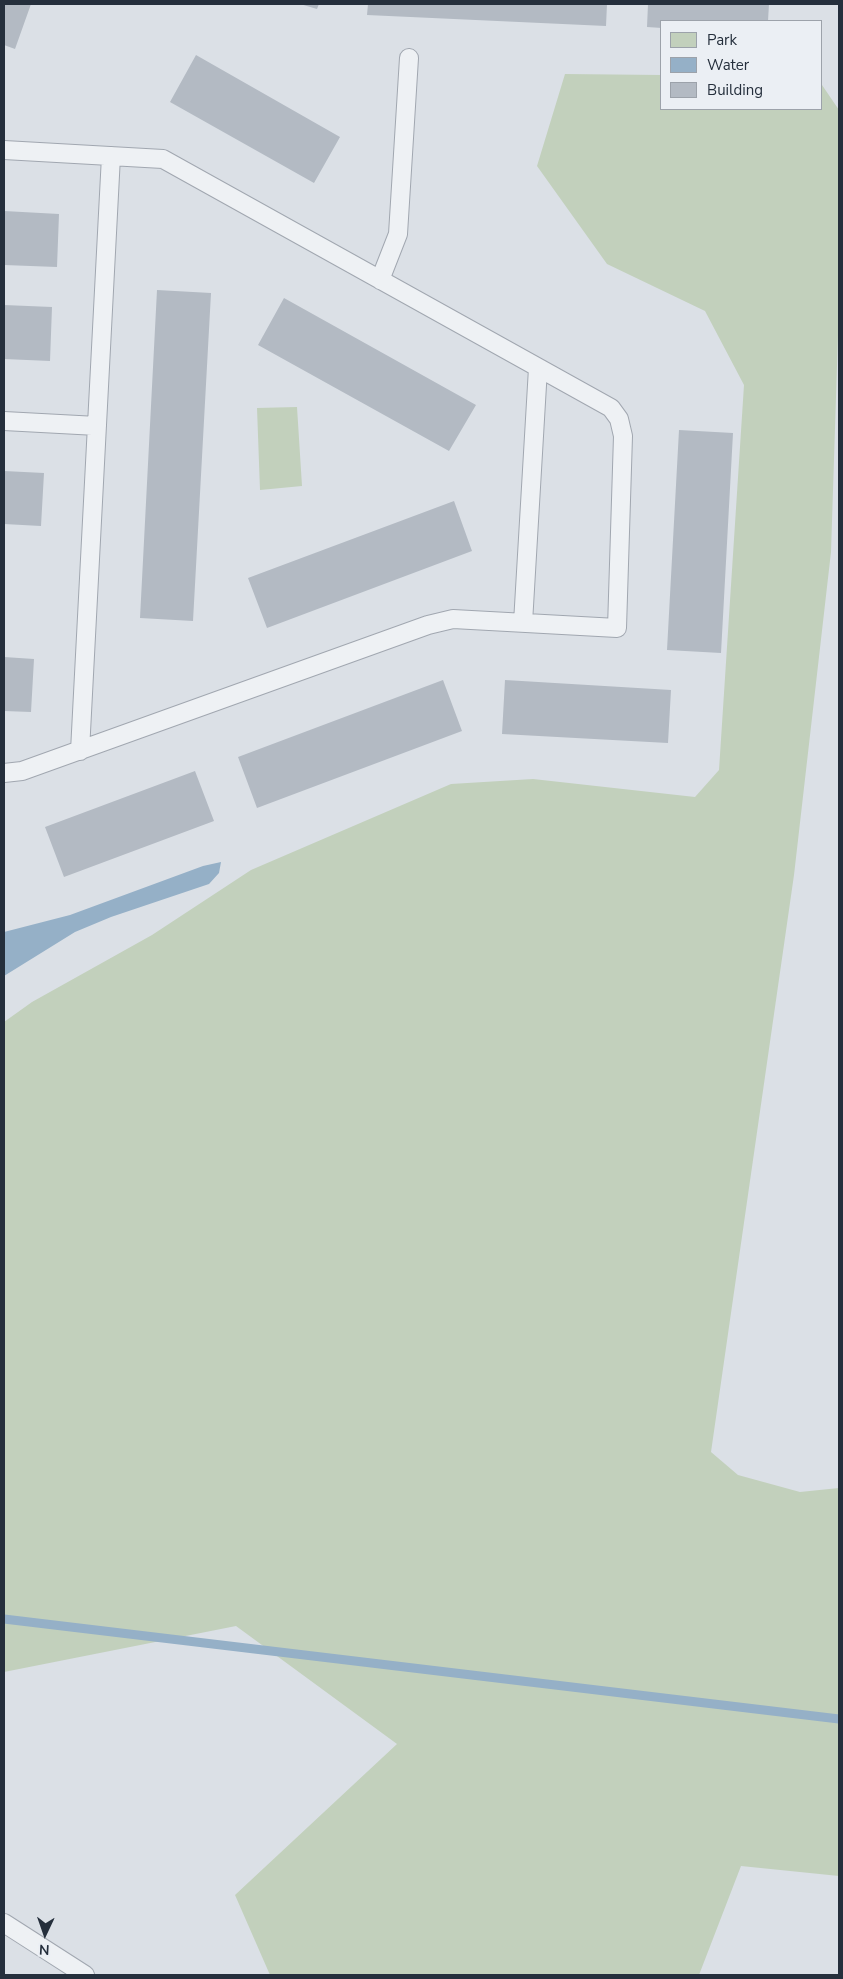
<!DOCTYPE html>
<style>
body{margin:0}
#map{position:relative;width:843px;height:1979px;overflow:hidden;background:#dbe0e6;font-family:"Nunito Sans",sans-serif}
canvas{display:block}
.frame{position:absolute;inset:0;border:5px solid #252f3c;pointer-events:none}
.legend{position:absolute;left:660px;top:20px;width:162px;height:90px;box-sizing:border-box;background:#ebeff4;border:1px solid #9ca2aa;margin:0;padding:6px 9px;list-style:none;font-size:15px;color:#252f3c}
.legend li{display:flex;align-items:center;gap:10px;height:25px}
.legend b{width:25px;border:1px solid #9ca2aa}
.north{position:absolute;left:20px;top:1909px;width:50px;height:50px;-webkit-text-stroke:4px #ebeff4;paint-order:stroke;rotate:183deg;font-size:14px;font-weight:700;line-height:20px;text-align:center;color:#252f3c}
.north::after{content:'';display:block;margin:auto;width:18px;height:22px;background:#252f3c;clip-path:polygon(50% 0,100% 100%,50% 72%,0 100%)}
</style>
<div id="map">
<canvas width="843" height="1979"></canvas>
<div class="frame"></div>
<ul class="legend">
<li><b style="height:14px;background:#c2d0bc"></b>Park</li>
<li><b style="height:14px;background:#95b0c7"></b>Water</li>
<li><b style="height:14px;background:#b3bac3"></b>Building</li>
</ul>
<div class="north">N</div>
</div>
<script>
const g = document.querySelector('canvas').getContext('2d');
g.lineJoin = 'round';
function paint(path, color) { g.fillStyle = color; g.fill(path, 'evenodd'); }
function trace(path, color, width, dash) { g.strokeStyle = color; g.lineWidth = width; g.lineCap = dash ? 'butt' : 'round'; g.setLineDash(dash || []); g.stroke(path); }
const green = new Path2D(`
 M565 74 662 75V109H822V85L839 110V304L831 552 794 875 711 1452 738 1475 800 1492 839 1488V1876L741 1866 699 1975H270L235 1895 397 1744 236 1626 4 1672V1022L32 1002 152 935 251 870 451 784 533 779 695 797 719 770 744 385 705 311 607 264 537 166Z
 M297 407 302 486 260 490 257 408Z`);
const water = new Path2D(`
 M221 862 219 873 209 884 111 917 75 932 4 976V932L70 915 203 866Z`);
const stream = new Path2D(`
 M4 1619 839 1719`);
const building = new Path2D(`
 M4 4H31L15 49 4 45Z
 M300 4H319L317 9Z
 M368 4H607L606 26 367 15Z
 M648 4H769L768 21H662V28L647 27Z
 M196 55 340 137 314 183 170 102Z
 M4 211 59 214 57 267 4 265Z
 M157 290 211 293 193 621 140 618Z
 M284 298 476 405 449 451 258 345Z
 M4 305 52 307 50 361 4 359Z
 M679 430 733 433 721 653 667 650Z
 M4 471 44 473 41 526 4 524Z
 M454 501 472 551 267 628 248 578Z
 M4 657 34 659 31 712 4 711Z
 M443 680 462 731 257 808 238 757Z
 M505 680 671 690 668 743 502 734Z
 M195 771 214 821 64 877 45 827Z`);
const lane = new Path2D(`
 M4 150 163 159 611 408 619 419 623 436 617 628 453 619 428 625 22 771 4 773
 M380 280 398 234 409 58
 M4 421 97 426
 M523 623 538 368
 M80 751 111 156
 M4 1923 85 1975`);
paint(green, '#c2d0bc');
paint(water, '#95b0c7');
trace(stream, '#95b0c7', 9);
paint(building, '#b3bac3');
trace(lane, '#a1a7b0', 20);
trace(lane, '#eef1f4', 18);
</script>
